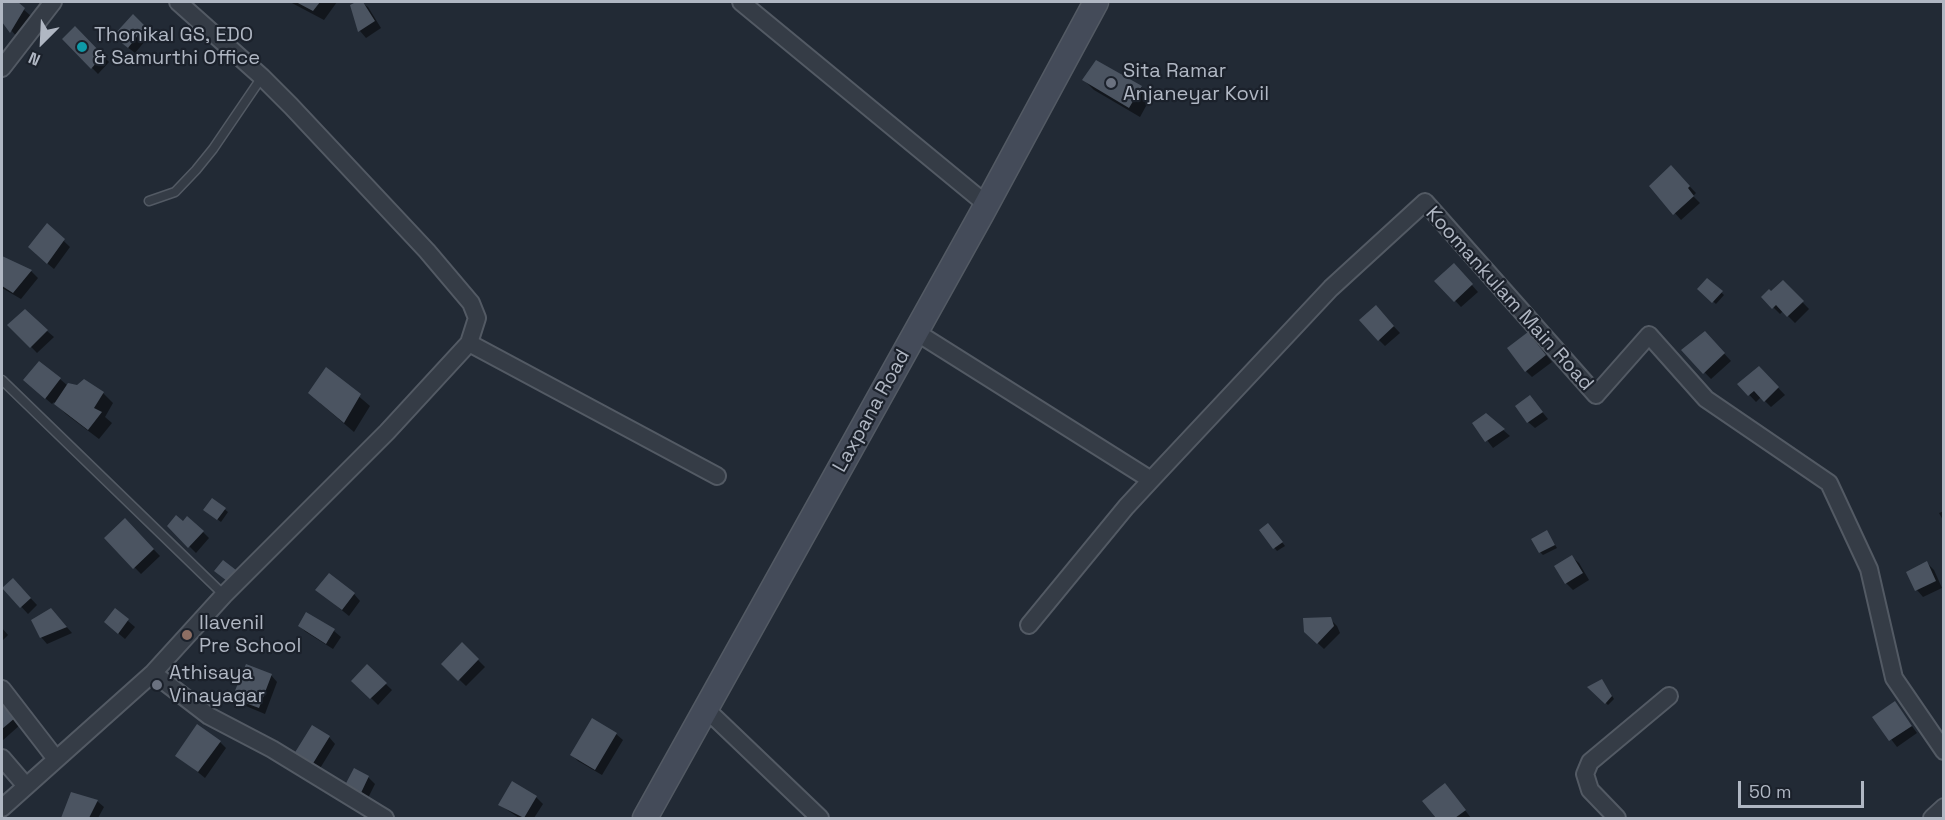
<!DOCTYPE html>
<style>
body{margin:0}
#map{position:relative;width:1945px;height:820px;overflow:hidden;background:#222a35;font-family:"Space Grotesk",sans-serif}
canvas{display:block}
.frame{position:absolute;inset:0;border:3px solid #b0b7c3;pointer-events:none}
.north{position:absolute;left:12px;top:12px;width:60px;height:60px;-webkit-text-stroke:4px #1b212b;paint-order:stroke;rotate:204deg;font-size:16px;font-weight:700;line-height:24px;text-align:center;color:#b0b7c3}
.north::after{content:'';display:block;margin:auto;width:21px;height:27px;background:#b0b7c3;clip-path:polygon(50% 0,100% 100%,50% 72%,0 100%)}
.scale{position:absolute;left:1738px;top:781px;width:126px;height:27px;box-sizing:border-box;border:3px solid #b0b7c3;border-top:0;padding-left:8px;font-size:18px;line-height:21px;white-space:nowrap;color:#b0b7c3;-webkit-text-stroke:4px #1b212b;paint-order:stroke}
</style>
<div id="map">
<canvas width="1945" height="820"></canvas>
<div class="frame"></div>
<div class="north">N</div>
<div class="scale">50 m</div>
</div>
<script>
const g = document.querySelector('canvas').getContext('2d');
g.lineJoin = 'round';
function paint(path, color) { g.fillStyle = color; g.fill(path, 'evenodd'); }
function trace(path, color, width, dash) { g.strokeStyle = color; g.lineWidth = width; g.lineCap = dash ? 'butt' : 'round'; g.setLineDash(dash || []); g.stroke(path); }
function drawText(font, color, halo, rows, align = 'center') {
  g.font = font + ' "Space Grotesk",sans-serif'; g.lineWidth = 4.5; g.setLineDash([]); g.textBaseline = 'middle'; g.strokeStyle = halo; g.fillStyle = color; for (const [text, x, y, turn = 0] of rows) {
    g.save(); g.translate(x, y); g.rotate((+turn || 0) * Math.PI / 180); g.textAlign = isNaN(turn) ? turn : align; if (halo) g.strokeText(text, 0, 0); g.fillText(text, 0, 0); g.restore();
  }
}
const shadow = new Path2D(`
 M2 2H15L31 16 18 38 2 20Z
 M290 2H337L324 20Z
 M360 2 368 7 381 28 366 38 360 31 352 5Z
 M133 16 151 34 135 53 122 43Z
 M75 28 109 62 98 74 64 39Z
 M1084 80 1141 87 1151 97 1140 117 1094 90Z
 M1671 167 1696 193 1693 196 1700 203 1681 220 1651 186Z
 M47 225 70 247 54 269 36 254Z
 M2 258 31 271 38 278 21 299 2 288Z
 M1454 265 1478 292 1461 307 1437 281Z
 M1707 280 1724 295 1716 304 1699 289Z
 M1783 282 1809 309 1795 323 1783 311 1780 314 1763 297 1771 293Z
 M1382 314 1400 333 1385 346 1379 340Z
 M10 325 47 331 54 337 37 353Z
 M1705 333 1731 361 1711 379 1683 350Z
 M1534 340 1552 362 1532 377 1526 371Z
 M1759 368 1785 395 1771 407 1761 397 1756 402 1739 384Z
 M327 369 370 406 354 432 320 403Z
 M60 379 68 386 103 393 113 403 105 417 112 423 99 439 66 414 54 402 52 404 32 387Z
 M1530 397 1548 419 1535 428 1528 422Z
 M1486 415 1510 436 1493 448 1474 423Z
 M213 500 228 512 221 522 208 512Z
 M1944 511V522L1939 513Z
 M125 520 160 556 141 574 106 538Z
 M169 526 203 532 209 538 196 553Z
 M1271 528 1285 546 1277 551 1261 531Z
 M1547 532 1557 548 1543 555 1540 552Z
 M1572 557 1579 563 1589 580 1573 590 1566 583Z
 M1927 563 1934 570 1942 588 1923 597 1917 590Z
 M20 587 37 605 28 614 4 588Z
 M317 590 354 594 360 601 349 616Z
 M115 610 135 627 125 639 112 628Z
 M307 614 334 631 341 637 333 649 306 632 299 626Z
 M58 617 72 633 47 644 41 637Z
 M1330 619 1337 626 1340 633 1324 649 1305 631Z
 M2 628 8 635 2 641Z
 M462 644 485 667 466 686 443 664Z
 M368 667 392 690 378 705 354 681Z
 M271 675 277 682 265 714 241 704 234 698Z
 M1602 680 1614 699 1608 705 1590 688Z
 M2 701 20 725 2 741Z
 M1895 703 1917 733 1897 747 1874 717Z
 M616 734 623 740 602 775 578 761 572 755Z
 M329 737 335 744 319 770 303 760Z
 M220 742 226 748 205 778 177 755Z
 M368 777 375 784 367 800 346 787Z
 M1451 792 1471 818H1437L1424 801Z
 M72 794 97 801 104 807 98 818H63Z
 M536 797 543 804 534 818H519L500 805Z`);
const building = new Path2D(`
 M2 2H18L25 8 10 33 2 22Z
 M296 2H320L313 11Z
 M356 2H363L375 21 358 32 350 5Z
 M133 14 145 26 128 48 113 36Z
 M75 26 103 55 91 69 62 39Z
 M1096 60 1142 86 1129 108 1082 80Z
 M1671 165 1690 186 1688 188 1694 196 1673 215 1649 186Z
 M47 223 65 239 47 264 28 247Z
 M2 256 32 270 13 293 2 286Z
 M1454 263 1473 284 1454 302 1434 281Z
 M1707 278 1723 291 1712 303 1697 289Z
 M1783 280 1804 301 1787 317 1776 305 1772 309 1761 297 1769 289 1771 291Z
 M1376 305 1394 326 1378 341 1359 320Z
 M25 309 48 330 30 348 7 325Z
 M1705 331 1725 353 1703 374 1681 350Z
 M1528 332 1546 355 1525 372 1507 348Z
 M39 361 61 378 45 399 23 380Z
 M1759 366 1779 387 1764 402 1754 391 1748 396 1737 384Z
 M326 367 361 394 344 423 308 393Z
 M84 379 104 392 94 408 102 412 88 430 54 404 68 383 77 385Z
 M1530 395 1543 412 1527 423 1515 406Z
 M1486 413 1505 429 1485 442 1472 423Z
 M212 498 226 508 217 520 203 510Z
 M176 515 183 521 187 516 204 531 188 548 167 526Z
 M125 518 154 549 133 569 104 538Z
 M1268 523 1283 542 1273 549 1259 530Z
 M1547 530 1555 545 1539 553 1531 539Z
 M1572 555 1583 573 1565 584 1554 566Z
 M223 560 236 570 227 581 214 571Z
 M1927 561 1936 581 1915 591 1906 572Z
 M329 573 355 593 342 610 315 590Z
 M13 578 31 598 20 608 2 588Z
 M51 608 67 627 40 638 31 620Z
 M115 608 129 619 118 634 104 622Z
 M306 612 335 629 326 644 298 626Z
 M1331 617 1334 626 1317 644 1304 632 1303 618Z
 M462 642 479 659 458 681 441 664Z
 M246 664 272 674 259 708 232 698Z
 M367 664 387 683 370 699 351 681Z
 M1602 679 1612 696 1605 704 1587 687Z
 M2 701 15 718 2 729Z
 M1895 701 1912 726 1889 741 1872 717Z
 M592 718 617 733 595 770 570 755Z
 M197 724 221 741 198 772 175 756Z
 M312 725 330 736 312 765 294 754Z
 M354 768 369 776 360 795 344 787Z
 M512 781 537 796 524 818 498 805Z
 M1445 783 1466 810 1455 818H1436L1422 801Z
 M71 792 98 800 89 818H61Z`);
const lane = new Path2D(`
 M149 201 175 192 196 170 213 149 262 77
 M2 380 224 595`);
const street = new Path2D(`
 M741 2 986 204
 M2 68 53 2
 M916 332 1151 480
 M469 343 717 476
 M1029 625 1126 507 1151 480 1331 288 1425 202 1596 395 1649 335 1706 399 1829 483 1869 569 1894 678 1944 751
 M153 673 209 716 272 749 385 818
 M2 689 56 759
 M707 710 820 818
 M2 758 26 786
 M2 808 153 673 224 595 387 432 469 343 477 318 471 303 427 251 291 106 262 77 178 2
 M1617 818 1590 790 1585 774 1590 762 1669 696
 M1932 818 1944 807`);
const secondary = new Path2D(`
 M645 818 981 215 1096 2`);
const markers = [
 [82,47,6,"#0f9aa8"],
 [1111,83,6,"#6b7280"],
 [187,635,6,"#8d6e63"],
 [157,685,6,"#6b7280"]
];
const poiNames = [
 ["Thonikal GS, EDO",94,36],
 ["& Samurthi Office",94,59],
 ["Sita Ramar",1123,72],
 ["Anjaneyar Kovil",1123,95],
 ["Ilavenil",199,624],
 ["Pre School",199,647],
 ["Athisaya",169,674],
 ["Vinayagar",169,697]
];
const streetNames = [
 ["Koomankulam Main Road",1509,299,48],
 ["Laxpana Road",872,411,-61]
];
paint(shadow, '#0007');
paint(building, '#4b5461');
trace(lane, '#535a64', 11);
trace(street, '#535a64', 20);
trace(secondary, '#535a64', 27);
trace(lane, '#353c46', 8);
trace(street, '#353c46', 16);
trace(secondary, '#444b59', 24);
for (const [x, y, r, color] of markers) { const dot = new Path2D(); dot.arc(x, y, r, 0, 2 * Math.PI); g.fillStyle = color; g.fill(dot); trace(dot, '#1b212b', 2); }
drawText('20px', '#b0b7c3', '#1b212b', poiNames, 'left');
drawText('20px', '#b0b7c3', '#1b212b', streetNames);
</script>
